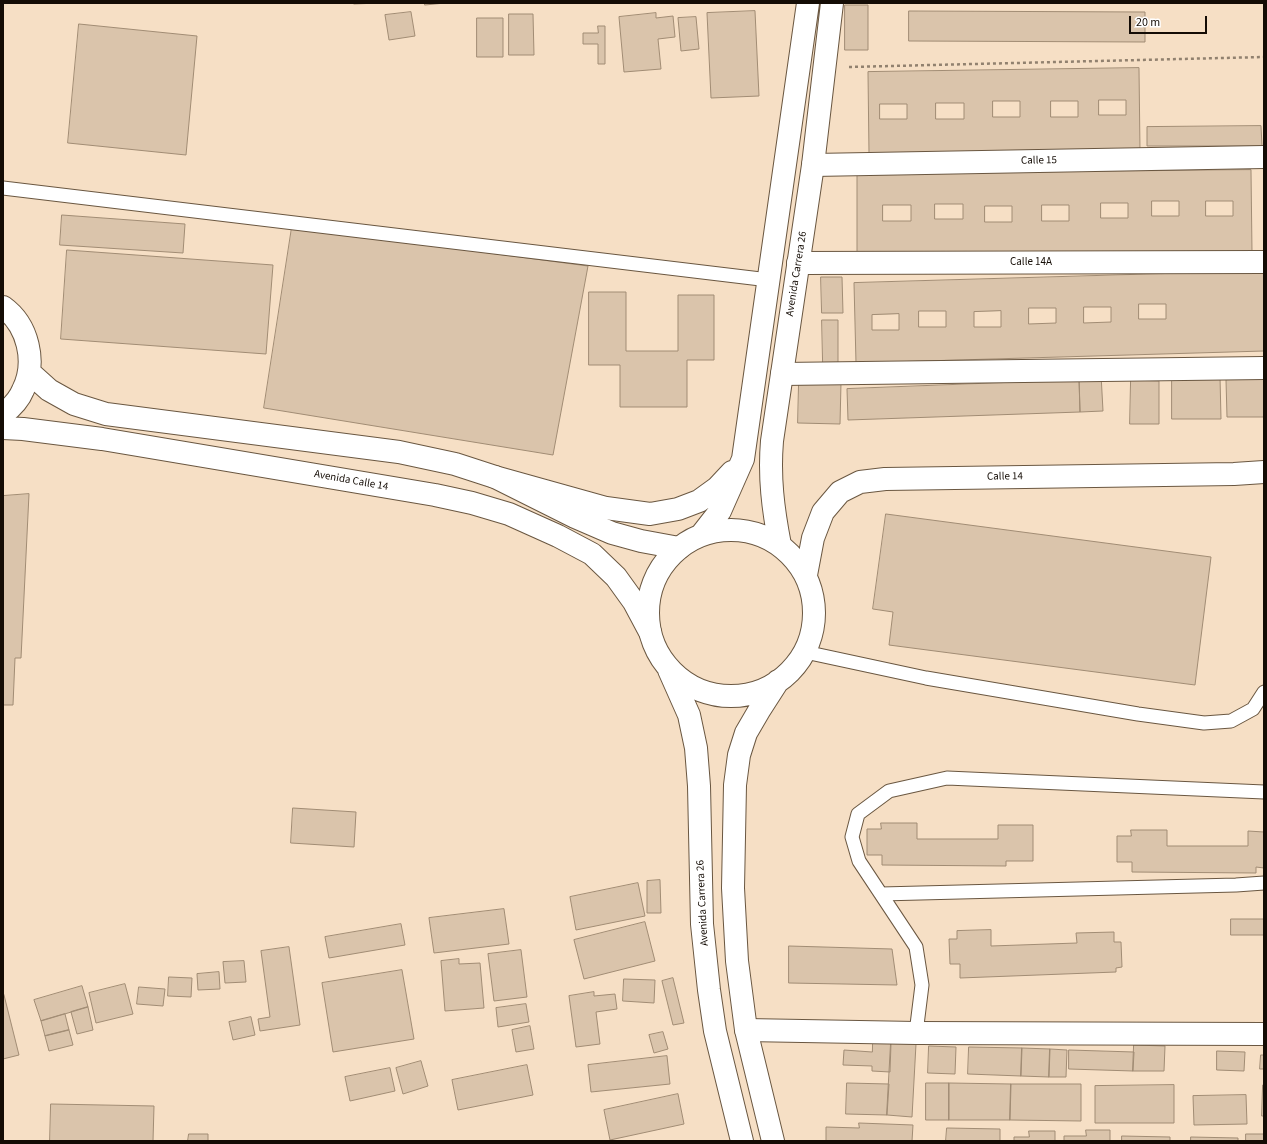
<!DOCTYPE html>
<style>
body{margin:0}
#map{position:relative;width:1267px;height:1144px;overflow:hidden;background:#f6dfc5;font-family:"Source Sans 3",sans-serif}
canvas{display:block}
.frame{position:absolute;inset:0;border:4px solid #140c05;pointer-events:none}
.scale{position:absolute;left:1129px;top:16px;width:78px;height:18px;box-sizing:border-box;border:2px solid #140c05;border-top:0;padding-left:5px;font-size:12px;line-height:14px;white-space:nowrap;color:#140c05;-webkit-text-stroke:3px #fff;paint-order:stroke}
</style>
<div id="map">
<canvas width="1267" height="1144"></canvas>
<div class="frame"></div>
<div class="scale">20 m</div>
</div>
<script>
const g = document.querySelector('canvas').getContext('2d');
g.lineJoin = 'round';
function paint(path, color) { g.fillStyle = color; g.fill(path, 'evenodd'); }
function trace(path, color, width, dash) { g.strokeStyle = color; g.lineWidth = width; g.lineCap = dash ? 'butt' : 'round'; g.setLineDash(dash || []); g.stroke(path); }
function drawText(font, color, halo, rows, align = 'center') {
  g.font = font + ' "Source Sans 3",sans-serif'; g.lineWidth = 3.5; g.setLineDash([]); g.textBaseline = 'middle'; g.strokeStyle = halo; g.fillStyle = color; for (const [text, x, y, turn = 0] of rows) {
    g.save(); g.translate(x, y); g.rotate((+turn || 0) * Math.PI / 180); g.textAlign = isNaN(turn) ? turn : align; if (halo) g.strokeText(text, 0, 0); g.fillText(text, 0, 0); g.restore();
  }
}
const building = new Path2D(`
 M354 3H379L354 4Z
 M425 3H445L425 5Z
 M845 5H868V50H845Z
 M755 11 759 96 711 98 707 13Z
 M909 11 1145 12V42L909 41Z
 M411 12 415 36 389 40 385 15Z
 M656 13V18L673 16 675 37 658 39 661 69 624 72 619 17Z
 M509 14H533L534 55H509Z
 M696 17 699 49 681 51 678 18Z
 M477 18H503V57H477Z
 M79 24 197 36 186 155 68 143Z
 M598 26H605V64H598V44H583V33H598Z
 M1139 68 1140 151 869 154 868 72ZM1099 100H1126V115H1099ZM993 101H1020V117H993ZM1051 101H1078V117H1051ZM936 103H964V119H936ZM880 104H907V119H880Z
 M1261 126 1262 146H1147V127Z
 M1251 170 1252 252 857 256V174ZM1152 201H1179V216H1152ZM1206 201H1233V216H1206ZM1101 203H1128V218H1101ZM935 204H963V219H935ZM883 205H911V221H883ZM1042 205H1069V221H1042ZM985 206H1012V222H985Z
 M62 215 185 224 183 253 60 245Z
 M292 227 588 266 553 455 264 408Z
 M67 250 273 265 266 354 61 339Z
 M1264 271V351L856 363 854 283ZM1139 304H1166V319H1139ZM1084 307H1111V322L1084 323ZM1029 308H1056V323L1029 324ZM919 311H946V327H919ZM1001 311V327H974V312ZM899 314V330H872V315Z
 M821 277H842L843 313H822Z
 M589 292H626V351H678V295H714V360H687V407H620V365H589Z
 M822 320H838V363H823Z
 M1101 374 1103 411 1080 412 1079 375Z
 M1172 377H1220L1221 419H1172Z
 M1264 379V417H1227L1226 380Z
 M1079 380 1080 412 848 420 847 389Z
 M1131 380 1159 381V424H1130Z
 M799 382 841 383 840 424 798 423Z
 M29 494 21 658H15L13 705H3V496Z
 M886 514 1211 557 1195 685 889 645 893 612 873 609Z
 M293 808 356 812 354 847 291 843Z
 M881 823H917V839H998V825H1033V861H1006V866L882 865V855H867V829H881Z
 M1131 830H1167V846H1248V831L1264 832V868L1256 867V873L1132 872V862H1117V836H1131Z
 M660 880 661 913H647V881Z
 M638 883 645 916 576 930 570 897Z
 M504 909 509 944 434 953 429 918Z
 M1231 919H1264V935H1231Z
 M645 922 655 961 584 979 574 940Z
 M401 924 405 945 329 958 325 937Z
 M991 930V946L1077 943 1076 933 1114 932V942H1121L1122 967 1116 968V972L960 978V964H950L949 939H957V931Z
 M789 946 892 949 897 985 789 983Z
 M289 947 300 1025 260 1031 258 1019 270 1017 261 951Z
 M521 950 527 997 494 1001 488 954Z
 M459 959V964L480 963 484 1008 445 1011 441 961Z
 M244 961 246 982 225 983 223 962Z
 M402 970 414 1039 333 1052 322 983Z
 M219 972 220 989 198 990 197 974Z
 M169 977 192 978 191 997 168 996Z
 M673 978 684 1023 673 1025 662 981Z
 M624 979 655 980 654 1003 623 1001Z
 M125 984 133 1014 96 1023 89 993Z
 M82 986 88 1007 41 1021 34 1000Z
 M139 987 165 989 163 1006 137 1004Z
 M594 992V996L615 994 617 1009 596 1012 600 1044 576 1047 569 996Z
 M4 995 19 1055 3 1059V996Z
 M526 1004 529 1022 498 1027 496 1008Z
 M88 1007 93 1030 77 1034 71 1012Z
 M65 1014 69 1030 45 1036 41 1021Z
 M251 1017 255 1035 233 1040 229 1022Z
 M530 1026 534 1049 516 1052 512 1030Z
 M69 1030 73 1045 49 1051 45 1036Z
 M663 1032 668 1049 654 1053 649 1035Z
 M873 1042 891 1043 890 1072 872 1071V1066L843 1065 844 1050 872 1052Z
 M891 1043 916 1044 912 1117 887 1115Z
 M1134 1045 1165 1046 1164 1071H1133Z
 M929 1046 956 1047 955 1074 928 1073Z
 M969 1047 1022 1048 1021 1076 968 1074Z
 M1022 1048 1050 1049 1049 1077 1021 1076Z
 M1050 1049 1067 1050 1066 1077H1049Z
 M1069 1050 1134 1052 1133 1071 1069 1069Z
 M1217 1051 1245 1052 1244 1071 1217 1070Z
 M1261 1055H1264V1069H1260Z
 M667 1056 670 1084 591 1092 588 1065Z
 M421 1061 428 1086 403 1094 396 1068Z
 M527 1065 533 1095 458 1110 452 1080Z
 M390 1068 395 1091 350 1101 345 1077Z
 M847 1083 889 1084 887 1115 846 1114Z
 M926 1083H949V1120H926Z
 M949 1083 1011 1084 1010 1120H949Z
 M1011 1084H1081V1121L1010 1120Z
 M1174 1085V1123H1095V1086Z
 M1263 1085H1264V1116H1262Z
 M678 1094 684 1124 610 1140 604 1110Z
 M1246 1095 1247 1124 1194 1125 1193 1096Z
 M51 1104 154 1106 153 1141H50Z
 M859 1123 913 1125 912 1141H826V1127L859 1128Z
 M947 1128 1000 1129V1141H946Z
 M1086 1130H1110V1141H1064V1136H1086Z
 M1029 1131H1055V1141H1014V1137H1029Z
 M189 1134H208V1141H188Z
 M1246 1134H1264V1141H1246Z
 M1122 1136 1170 1137V1141H1122Z
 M1191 1137 1238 1138V1141H1191Z`);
const path = new Path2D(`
 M849 67 1264 57`);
const service = new Path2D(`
 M3 188 769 280
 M805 652 926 678 1138 714 1204 723 1231 721 1253 709 1264 692
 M881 894 1236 885 1264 883
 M916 1033 922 985 916 947 859 861 852 837 858 814 889 791 947 778 1264 792`);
const minor = new Path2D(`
 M813 165 1264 157
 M798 263 1264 262
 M3 307C28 325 37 362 23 390 19 400 11 408 3 414
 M29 372 49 390 74 404 106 414 399 452 455 464 495 477 575 517 612 533 641 541 679 548
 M782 374 1264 368
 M3 428 23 429 102 439 435 495 472 503 509 514 558 536 592 554 616 577 634 602 650 632
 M806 575 813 538 823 512 840 492 860 482 885 479 1234 474 1264 472
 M746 1030 916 1033 1264 1034`);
const secondary = new Path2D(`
 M495 477 606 508 650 514 678 509 699 501 717 488 732 472
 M648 613a83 83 0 1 1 166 0a83 83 0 1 1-166 0Z
 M702 534 720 511 743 459 808 3
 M780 545C773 509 769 477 772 441L813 165 832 3
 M669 670 689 715 696 748 699 786 702 924 709 990 715 1031 742 1141
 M773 1141 746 1030 737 961 733 888 735 785 739 755 746 733 760 709 778 681`);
const streetNames = [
 ["Calle 15",1039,161,-1],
 ["Calle 14A",1031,263],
 ["Avenida Carrera 26",797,274,-81],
 ["Calle 14",1005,477,-1],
 ["Avenida Calle 14",351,481,10],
 ["Avenida Carrera 26",703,903,-93]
];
paint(building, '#dac4ab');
trace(building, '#a18c74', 1);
trace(service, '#6a5741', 15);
trace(minor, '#6a5741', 24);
trace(secondary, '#6a5741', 24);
trace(path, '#91816f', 2.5, [3, 3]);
trace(service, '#fff', 13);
trace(minor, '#fff', 22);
trace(secondary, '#fff', 22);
drawText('11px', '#140c05', '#fff', streetNames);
</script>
